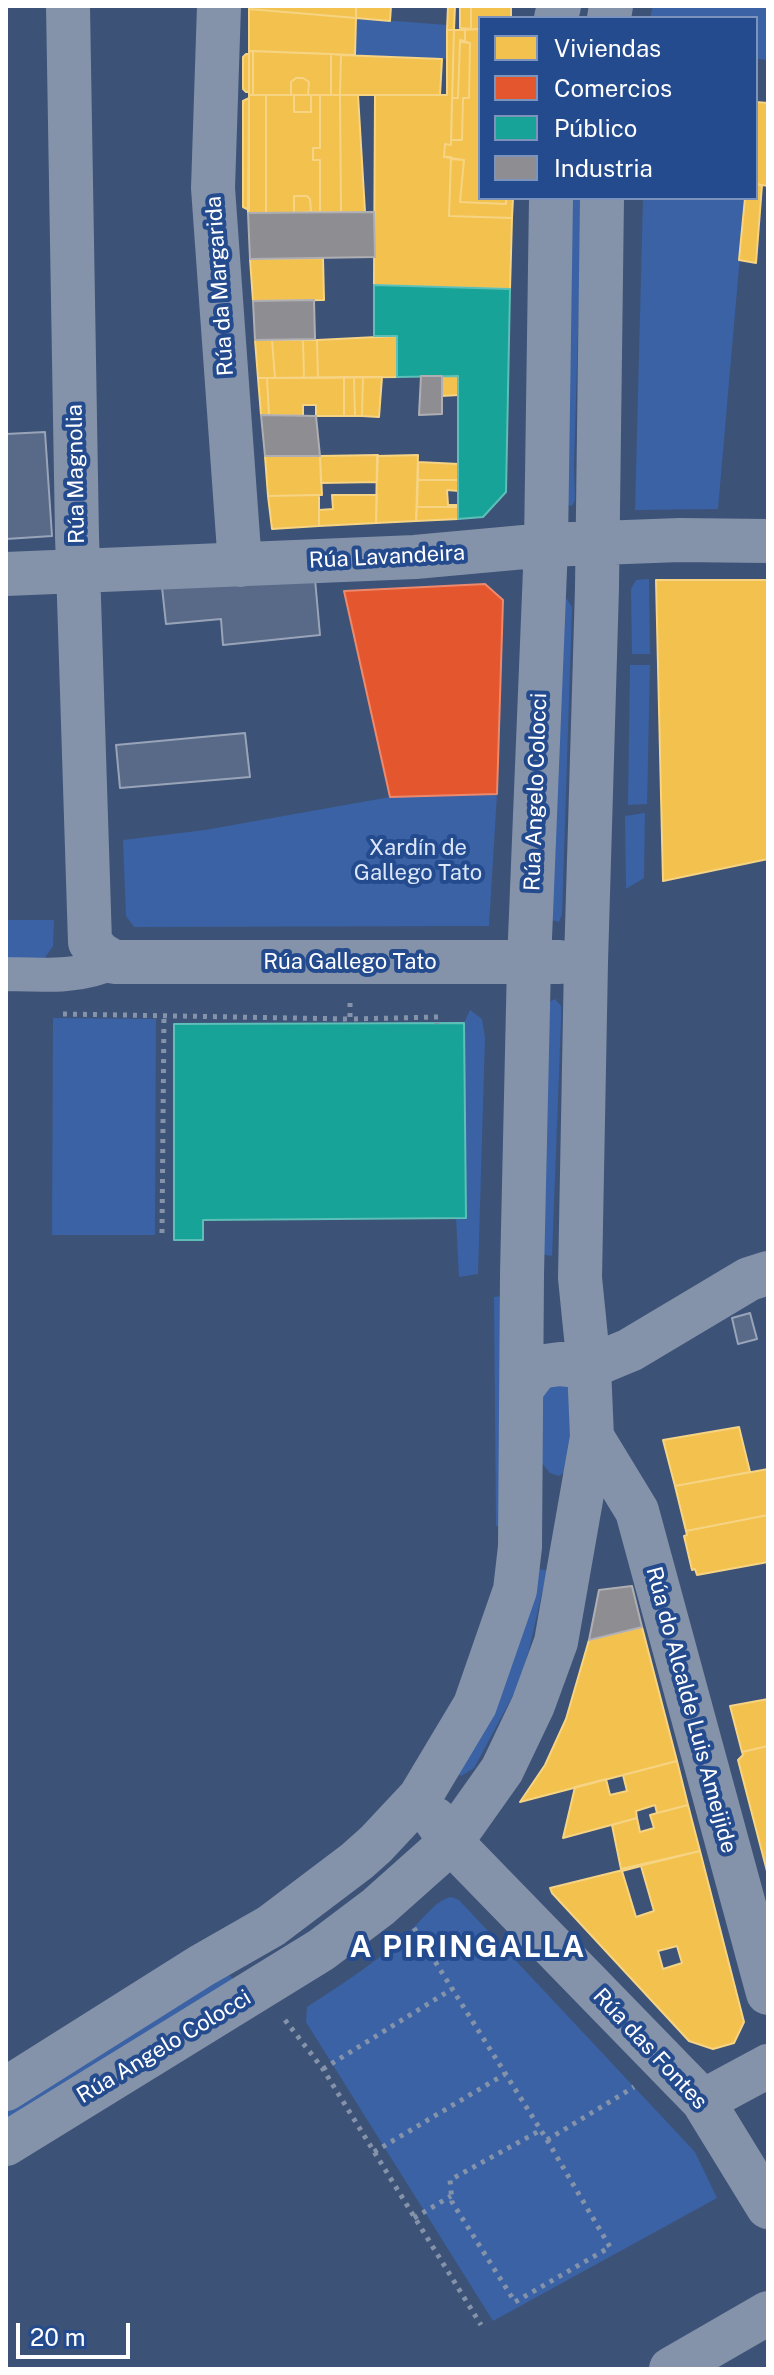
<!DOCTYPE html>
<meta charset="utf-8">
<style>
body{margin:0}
#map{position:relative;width:774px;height:2375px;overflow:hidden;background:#3d5277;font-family:"Public Sans",sans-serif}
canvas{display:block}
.frame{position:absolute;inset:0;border:8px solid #fff;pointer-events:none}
.legend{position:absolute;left:478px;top:16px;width:280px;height:184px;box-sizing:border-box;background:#254b8f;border:2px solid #7c93bc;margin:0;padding:10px 14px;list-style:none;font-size:24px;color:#fff}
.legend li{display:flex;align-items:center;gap:16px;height:40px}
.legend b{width:40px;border:2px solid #7c93bc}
.scale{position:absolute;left:16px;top:2323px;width:114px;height:36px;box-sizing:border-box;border:4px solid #fff;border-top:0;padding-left:10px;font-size:24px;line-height:28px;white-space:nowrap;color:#fff;-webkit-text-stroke:6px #254b8f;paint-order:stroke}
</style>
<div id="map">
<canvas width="774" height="2375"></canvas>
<div class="frame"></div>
<ul class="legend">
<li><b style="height:22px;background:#f2c14e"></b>Viviendas</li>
<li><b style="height:22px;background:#e4572e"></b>Comercios</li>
<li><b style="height:22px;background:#17a398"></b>Público</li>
<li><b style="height:22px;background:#8d8d92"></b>Industria</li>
</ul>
<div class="scale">20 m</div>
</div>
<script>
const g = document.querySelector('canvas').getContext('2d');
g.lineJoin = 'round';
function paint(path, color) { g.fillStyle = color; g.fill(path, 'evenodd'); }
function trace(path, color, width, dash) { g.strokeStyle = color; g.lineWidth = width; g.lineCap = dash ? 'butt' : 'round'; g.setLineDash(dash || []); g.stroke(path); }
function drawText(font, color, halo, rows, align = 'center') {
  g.font = font + ' "Public Sans",sans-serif'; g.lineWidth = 8; g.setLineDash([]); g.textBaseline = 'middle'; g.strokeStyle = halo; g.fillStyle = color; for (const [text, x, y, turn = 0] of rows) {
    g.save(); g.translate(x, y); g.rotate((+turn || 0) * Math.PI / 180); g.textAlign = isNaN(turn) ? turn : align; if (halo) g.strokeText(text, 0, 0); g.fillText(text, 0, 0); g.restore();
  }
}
const green = new Path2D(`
 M653 6H768V60L758 59 756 79V18H650Z
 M356 18 447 25V59L355 55Z
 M570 198H582L574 465 575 500 572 506 567 505Z
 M643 198H745L718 509 635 510Z
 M649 579 650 654H632L631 589 636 580Z
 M567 599 572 607 562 914 559 922 552 920 561 600Z
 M630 665H650L647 804 628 805Z
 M497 794 489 926 134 927 126 916 123 840 205 830 390 797Z
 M645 813 644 878 626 889 625 816Z
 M6 920H54L53 946 44 959 6 964Z
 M555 999 561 1006V1021L552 1256 539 1254 547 1003Z
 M470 1010 482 1019 485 1038 478 1274 459 1277 456 1218 466 1217 464 1023Z
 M53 1018 156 1019 155 1235H52Z
 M502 1296V1526H496L494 1297Z
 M548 1379 571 1383 570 1468 559 1476 550 1473 541 1462 539 1398Z
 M532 1569 547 1570 529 1650 517 1688 474 1768 461 1776 455 1771Z
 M451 1897 459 1900 695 2152 717 2198 493 2321 306 2022 307 2007C345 1982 385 1957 417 1924 428 1913 437 1900 451 1897Z
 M227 1973 233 1979 6 2122V2105Z`);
const homes = new Path2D(`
 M249 6H356V18L249 9Z
 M356 6H391L390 21 356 18Z
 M448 6H455L454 30H447Z
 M460 6H471V29L460 28Z
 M471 6H511V18H480V29L460 30 471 29Z
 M249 9 356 18 355 55 249 51Z
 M476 29H480V198H506V204L460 202 464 160 444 157 445 144 451 145V140H462L463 98H469L470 43 460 40 465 41V30Z
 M447 30H454L451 145 445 144 444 157H451L449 216 512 218 510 289 374 285 375 95H447Z
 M454 30H465V41L460 40 458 98H452Z
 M460 42 470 43 469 98H463L462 140H451L452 98H458Z
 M249 51H253V95H249Z
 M253 51 331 54V95H308L309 82 303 78H296L291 82V95H253Z
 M246 54H249V92H246L243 89V57Z
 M331 54 341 55 340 95H331Z
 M341 55 442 59 440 95H340Z
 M296 78H303L309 82 308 95H291V82Z
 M249 95H266V213H248Z
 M266 95H294V112H311V95H320V148H313V160H320V212H311L310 199 307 196H294V213H266Z
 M294 95H311V112H294Z
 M320 95H340L341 212H320V160H313V148H320Z
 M340 95H358L365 212H341Z
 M249 98V210L243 207V101Z
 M756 102 768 103V186L756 184Z
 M451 159 464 160 460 202 506 204V198H513L512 218 449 216Z
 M756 184 762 185 756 263 739 260 745 198H756Z
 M294 196H307L310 199 311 212 294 213Z
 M323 258 324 300 253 301 250 259Z
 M397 336V377L318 378 317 340Z
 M255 340H272L275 378H258Z
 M272 340H303L304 378H275Z
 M303 340H317L318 378H304Z
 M442 376H458L459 395 441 396Z
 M344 377V416H316V405H303V416L269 415 267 378Z
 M344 377H354L355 416H344Z
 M354 377H363L362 416H355Z
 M363 377H382L379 417 362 416Z
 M258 378H267L269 415H261Z
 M378 455 377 482 321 483 320 456Z
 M418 455 416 521 376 523 377 456Z
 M265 456H320L322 495 268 496Z
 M418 462 459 464V480H418Z
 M418 480H459V491L447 490 448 505H459V507H417Z
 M319 495V526L272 529 268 496Z
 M332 495H377L376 523 319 526V510L333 509Z
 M417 507H459L458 519 416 521Z
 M656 580H768V859L663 881Z
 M739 1427 750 1472 675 1486 663 1440Z
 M768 1469V1515L686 1531 675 1486Z
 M768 1515V1562L697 1575 695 1569 692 1570 684 1536 687 1535 686 1531Z
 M642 1627 677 1761 520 1802 545 1765 566 1719 589 1640Z
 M768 1699V1746L742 1752 730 1706Z
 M768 1746V1875L738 1760 743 1755 742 1752Z
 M677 1761 688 1805 657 1813 655 1805 636 1811 637 1818 563 1838 575 1787 606 1779 610 1795 627 1791 623 1775Z
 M688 1805 700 1851 621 1869 612 1825 637 1818 640 1832 654 1828 650 1815Z
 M700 1851 744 2022 734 2043 713 2049 689 2041 552 1893 550 1888ZM641 1866 654 1911 636 1917 622 1871ZM677 1946 682 1963 663 1969 658 1951Z`);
const shops = new Path2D(`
 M485 584 503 600 497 794 390 797 344 591Z`);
const public = new Path2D(`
 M374 285 510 289 506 492 483 517 458 519V376L397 377V336H374Z
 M464 1023 466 1218 203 1220V1240H174V1024Z`);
const industry = new Path2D(`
 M374 212 375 257 250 259 248 213Z
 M314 300 315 339 255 340 253 301Z
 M421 376H442V414L419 415Z
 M261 415 316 416 320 456H265Z
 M632 1586 642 1627 589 1640 599 1590Z`);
const building = new Path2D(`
 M45 432 52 536 6 539V434Z
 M161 578 315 579 320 635 223 645 221 619 166 624Z
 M245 733 250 777 120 788 116 745Z
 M750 1313 757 1339 738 1344 732 1318Z`);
const path = new Path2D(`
 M350 1003V1019L438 1017 437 1024
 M63 1014 350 1019
 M162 1233 164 1015
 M414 1928 547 2140 610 2247 515 2302 452 2202 450 2180 541 2130
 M285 2020 323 2069 481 2325
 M323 2069 452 1989
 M547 2140 634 2087
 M374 2152 505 2074
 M414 2218 451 2196`);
const pedestrian = new Path2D(`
 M6 974C43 975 80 978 114 962`);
const minor = new Path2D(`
 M68 6 77 536 90 942 99 953 114 962H560
 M219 6 213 188 240 565
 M556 18 559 6
 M609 18 611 6
 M6 574 415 557 546 545 680 540 768 541
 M523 1387 538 1367 560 1364 589 1367 630 1350 749 1279 768 1273
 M592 1437 637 1511 768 1993
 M435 1819 451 1842 703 2101 768 2207
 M6 2089 201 1966 271 1926 357 1861 376 1844 420 1797 475 1705 515 1590 520 1547 522 1274 529 963 546 545 551 198
 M703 2101 768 2066
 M6 2144 321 1950 378 1907 451 1842 502 1770 533 1705 556 1642 592 1437 589 1367 580 1278 586 962 597 588 602 198
 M671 2369 768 2313`);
const streetNames = [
 ["Rúa da Margarida",220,286,-94],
 ["Rúa Magnolia",76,474,-91],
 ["Rúa Lavandeira",387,557,-3],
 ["Rúa Angelo Colocci",536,792,-88],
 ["Rúa Gallego Tato",350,962],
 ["Rúa do Alcalde Luis Ameijide",691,1710,75],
 ["Rúa Angelo Colocci",164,2047,-31],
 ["Rúa das Fontes",650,2049,47]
];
const parkNames = [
 ["Xardín de",418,848],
 ["Gallego Tato",418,873]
];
const districtNames = [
 ["A PIRINGALLA",468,1948]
];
paint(green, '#3a62a5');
paint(homes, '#f2c14e');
trace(homes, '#f6d483', 2);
paint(shops, '#e4572e');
trace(shops, '#ec896d', 2);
paint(public, '#17a398');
trace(public, '#5dbfb7', 2);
paint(industry, '#8d8d92');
trace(industry, '#afafb3', 2);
paint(building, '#586a87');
trace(building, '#99a4b9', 2);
trace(path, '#8493aa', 5, [4, 6]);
trace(pedestrian, '#8493aa', 34);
trace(minor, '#8493aa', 44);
drawText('22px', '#fff', '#254b8f', streetNames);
drawText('22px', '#dae6f9', '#254b8f', parkNames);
g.letterSpacing = '2px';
drawText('bold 30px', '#fff', '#254b8f', districtNames);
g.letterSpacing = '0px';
</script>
